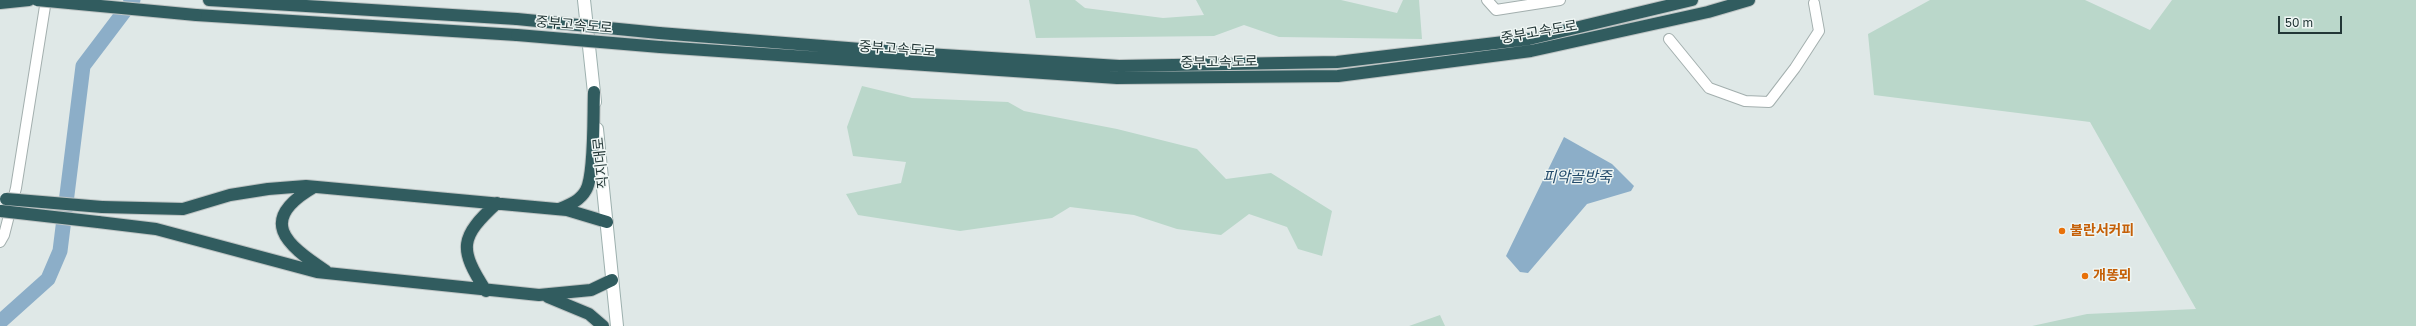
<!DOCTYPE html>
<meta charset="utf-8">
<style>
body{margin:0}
#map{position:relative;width:2416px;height:326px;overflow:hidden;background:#dfe8e7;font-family:"Golos Text",sans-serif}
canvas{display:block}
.scale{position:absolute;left:2278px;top:16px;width:64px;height:18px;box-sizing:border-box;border:2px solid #223636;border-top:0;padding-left:5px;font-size:12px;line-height:14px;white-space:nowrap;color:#223636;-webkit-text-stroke:3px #eff6f4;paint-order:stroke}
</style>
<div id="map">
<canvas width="2416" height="326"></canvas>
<div class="scale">50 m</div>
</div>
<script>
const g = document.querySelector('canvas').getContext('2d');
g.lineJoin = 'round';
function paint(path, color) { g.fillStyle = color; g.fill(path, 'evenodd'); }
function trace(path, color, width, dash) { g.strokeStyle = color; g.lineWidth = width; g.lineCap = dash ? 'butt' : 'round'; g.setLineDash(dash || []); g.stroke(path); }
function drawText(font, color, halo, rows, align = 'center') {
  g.font = font + ' "Golos Text","Noto Sans KR",sans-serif'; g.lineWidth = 3; g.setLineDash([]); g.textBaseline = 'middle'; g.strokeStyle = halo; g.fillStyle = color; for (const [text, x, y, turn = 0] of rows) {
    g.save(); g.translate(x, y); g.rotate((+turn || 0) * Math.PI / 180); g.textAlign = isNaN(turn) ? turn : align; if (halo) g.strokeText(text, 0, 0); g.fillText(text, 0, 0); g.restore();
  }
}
const green = new Path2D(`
 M1029 0H1075L1085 8 1163 18 1204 15 1196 0H1341L1397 13 1403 0H1419L1422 39 1279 37 1244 25 1214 36 1036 38Z
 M1930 0H2085L2150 30 2172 0H2416V326H2032L2087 314 2196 309 2090 122 1874 95 1868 34Z
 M862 86 912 98 1008 102 1024 111 1117 129 1197 149 1226 179 1271 173 1332 211 1322 256 1298 249 1287 227 1249 214 1221 235 1177 229 1134 215 1070 207 1052 218 960 231 858 215 846 194 901 183 906 162 853 156 847 127Z
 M1440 315 1445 326H1409Z`);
const water = new Path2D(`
 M1564 137 1612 164 1634 186 1631 191 1587 204 1528 273 1520 272 1506 256Z`);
const river = new Path2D(`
 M0 322 48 279 60 251 83 66 133 0`);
const minor = new Path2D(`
 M1487 0 1496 10 1560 0
 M1669 39 1709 88 1745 101 1769 102 1795 68 1819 31 1814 3
 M0 242 4 235 16 188 46 0`);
const secondary = new Path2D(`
 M584 0 595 102
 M597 129 617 326`);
const motorway = new Path2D(`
 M209 0 517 19
 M0 3 29 0
 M196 15 517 35
 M659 33 911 53 1119 66 1337 62 1529 39 1692 0
 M660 47 1117 78 1338 76 1531 51 1708 12 1749 0
 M314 187C257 220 285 244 326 271
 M102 207 183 209 230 195 268 189 306 186 567 210 607 222
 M559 209C569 205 580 201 586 190 595 174 593 113 594 92
 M98 222 156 229 317 272 539 295 591 290 612 280
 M486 291C458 248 460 237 497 203
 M548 297 589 314 603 326`);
const motorwayBridge = new Path2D(`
 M37 0 196 15
 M517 19 659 33
 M517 35 660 47
 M6 199 102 207
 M1 211 98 222`);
const markers = [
 [2062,231,4,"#e8710a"],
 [2085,276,4,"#e8710a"]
];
const streetNames = [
 ["중부고속도로",574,25,5],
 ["중부고속도로",1539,32,-10],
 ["중부고속도로",897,49,4],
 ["중부고속도로",1219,62,-1],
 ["직지대로",601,163,-96]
];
const foodNames = [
 ["불란서커피",2070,231],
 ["개똥뫼",2093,276]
];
const waterNames = [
 ["피악골방죽",1577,177]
];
paint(green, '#bad7ca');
paint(water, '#8caec8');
trace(river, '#8caec8', 15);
trace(minor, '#a3afae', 12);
trace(secondary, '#9db0ae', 14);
trace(motorway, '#bdc3c3', 14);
trace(minor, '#fff', 10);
trace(secondary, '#fff', 12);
trace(motorway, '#315c5f', 12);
trace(motorwayBridge, '#bdc3c3', 14, []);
trace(motorwayBridge, '#315c5f', 12);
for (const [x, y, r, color] of markers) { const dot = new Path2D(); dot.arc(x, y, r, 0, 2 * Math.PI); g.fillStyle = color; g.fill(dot); trace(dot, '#eff6f4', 1.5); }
drawText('14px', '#223636', '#eff6f4', streetNames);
drawText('bold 14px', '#c56008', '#eff6f4', foodNames, 'left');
drawText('italic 15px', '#234b6b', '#eff6f4', waterNames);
</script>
